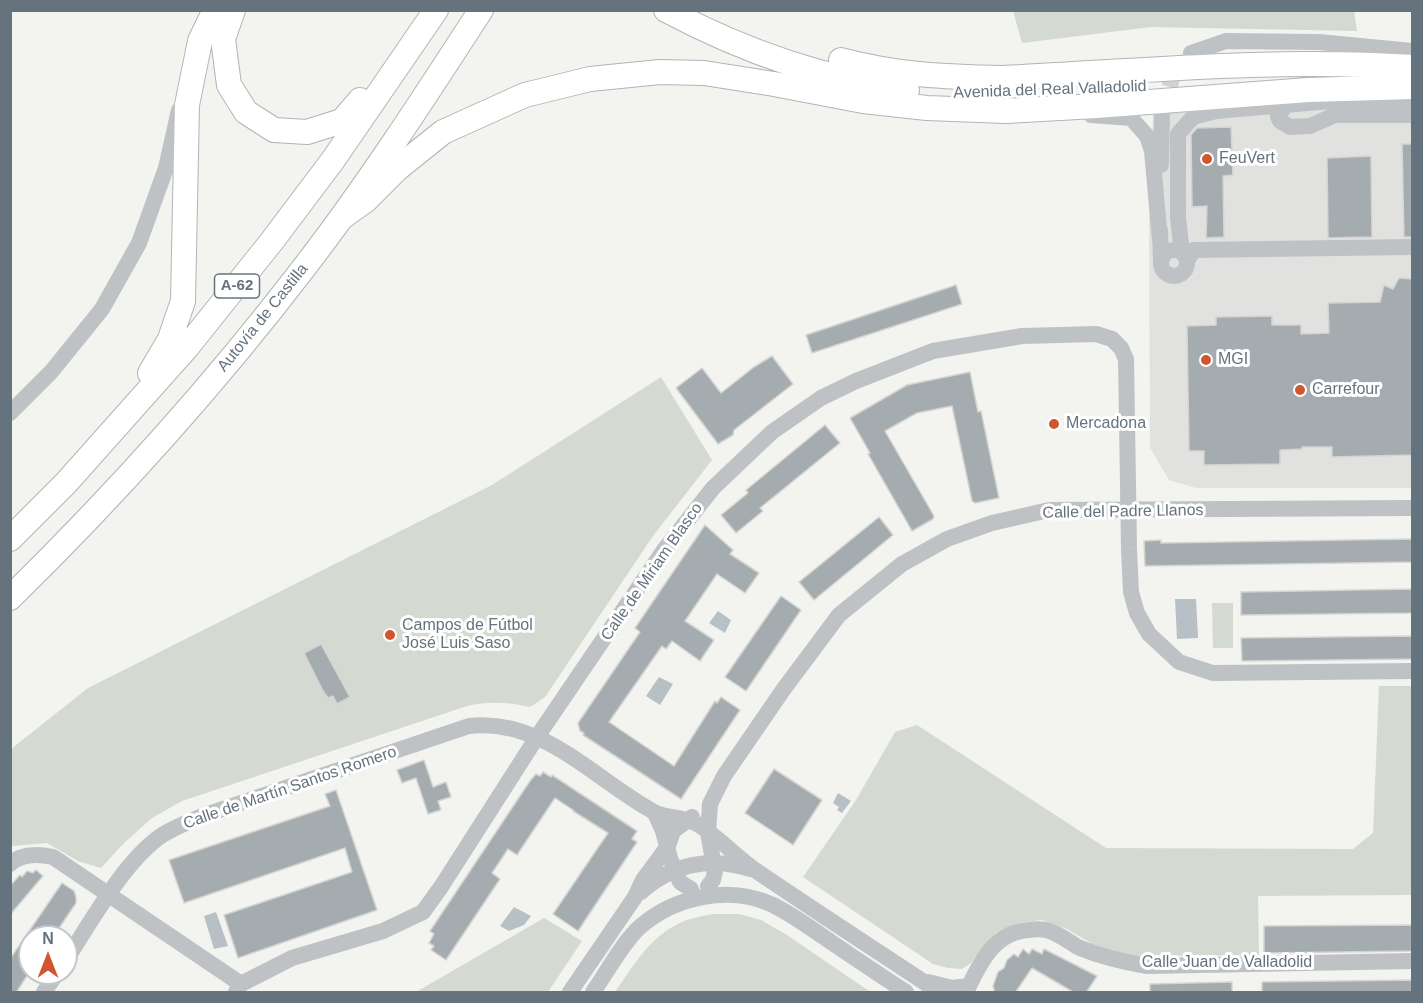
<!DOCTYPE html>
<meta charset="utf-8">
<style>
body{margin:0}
#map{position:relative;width:1423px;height:1003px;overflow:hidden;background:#f3f3f0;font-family:Arial,sans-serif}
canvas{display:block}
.frame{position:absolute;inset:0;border:12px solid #65737e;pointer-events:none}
.north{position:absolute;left:18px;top:925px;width:60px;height:60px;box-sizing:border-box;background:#fff;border:2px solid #c1c7cb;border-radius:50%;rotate:0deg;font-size:16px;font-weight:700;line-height:24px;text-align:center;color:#65737e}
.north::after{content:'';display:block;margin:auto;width:21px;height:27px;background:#d05632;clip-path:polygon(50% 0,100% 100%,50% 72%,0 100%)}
</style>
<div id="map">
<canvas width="1423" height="1003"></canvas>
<div class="frame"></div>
<div class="north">N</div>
</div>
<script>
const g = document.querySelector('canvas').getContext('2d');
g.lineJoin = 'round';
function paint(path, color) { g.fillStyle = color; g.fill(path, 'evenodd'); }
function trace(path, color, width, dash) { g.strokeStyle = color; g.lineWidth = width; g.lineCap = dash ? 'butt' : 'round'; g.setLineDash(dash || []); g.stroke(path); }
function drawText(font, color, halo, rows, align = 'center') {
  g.font = font + ' Arial,sans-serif'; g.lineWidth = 6; g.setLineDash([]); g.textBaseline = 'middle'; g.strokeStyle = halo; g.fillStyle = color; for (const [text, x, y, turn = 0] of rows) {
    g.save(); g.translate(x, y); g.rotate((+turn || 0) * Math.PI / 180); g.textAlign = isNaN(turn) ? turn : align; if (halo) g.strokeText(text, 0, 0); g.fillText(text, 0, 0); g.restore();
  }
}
const built = new Path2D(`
 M1197 107H1412V488H1196L1169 480 1150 448 1149 221 1153 112Z`);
const green = new Path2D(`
 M1013 11H1354L1357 31 1151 27 1022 43Z
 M661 377 712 460 653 536 545 697 530 707C508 702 489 701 467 706L182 801 152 818 124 843 101 868 78 861 47 843 13 846 11 843V749L88 688 492 485Z
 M1212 603H1233V648H1213Z
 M1379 686H1412V895L1258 896 1259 955 1133 956 1096 946 1067 929 1042 920 1019 923 996 933 970 964 962 969 948 968 933 964 803 877 856 800 895 732 917 725 1106 848 1353 849 1373 833Z
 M714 914H739L761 920 787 935 869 991 867 992H615C634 965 650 936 682 922 691 918 703 916 714 914Z
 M544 918 582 941 548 992H416Z`);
const water = new Path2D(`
 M1175 599H1196L1198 638 1177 639Z
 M718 611 731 620 725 633 709 623Z
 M659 677 673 684 660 705 646 696Z
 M838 793 851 801 842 813 837 810 839 807 833 803Z
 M514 907 531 916 524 925 509 931 500 926Z
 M216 912 228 946 214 949 204 916Z`);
const building = new Path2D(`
 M1231 127 1233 175 1223 176 1224 237 1206 238 1207 206 1192 207 1191 135 1197 128Z
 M1402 144H1413V237H1404Z
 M1371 156 1372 237 1328 238 1327 158Z
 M1399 278 1413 279V455L1332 457V447H1302V449L1280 450V464L1204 465V451H1189L1187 326 1216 325V317L1272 316V325H1301V334L1329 333 1328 303 1380 302 1384 285 1393 289Z
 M956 285 962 304 812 353 806 335Z
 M772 356 793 384 734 430 733 435 718 444 676 388 702 368 721 393 754 367Z
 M970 372 978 412 981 411 999 498 975 503 972 501 952 406 917 413 885 431 934 516 933 519 912 531 868 454 870 453 850 418 907 385Z
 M825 425 840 443 760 508 763 511 736 533 721 515 748 493 746 490Z
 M879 517 893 535 814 600 799 582Z
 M705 525 733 550 730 554 759 573 745 593 717 574 685 621 714 640 700 661 672 641 666 649 662 646 609 722 674 766 715 701 717 703 721 697 740 710 681 799 583 735 584 733 580 731 578 723 640 632 635 628Z
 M1413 539V562L1145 566 1144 541 1161 540V543Z
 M1413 589V613L1241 615V592Z
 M781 596 801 610 746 691 725 677Z
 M1413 636V659L1242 661 1241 638Z
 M321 644 350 697 337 704 333 696 328 698 323 691 304 653Z
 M424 760 433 787 446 782 451 797 438 801 441 810 428 814 416 778 402 783 397 770Z
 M774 769 822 800 793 845 745 813Z
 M543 772 551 777 552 775 637 831 632 839 637 842 578 931 553 914 608 833 573 811V810L555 798 517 855 508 849 492 873 500 879 446 960 431 950 434 946 429 943 434 934 430 931 530 781 536 774 540 776Z
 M336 790 377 910 238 958 224 915 352 872 345 848 184 903 169 860 330 806 325 794Z
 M36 870 43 876 10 915V886L20 875 22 877 27 871 33 873Z
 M62 883 74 891 76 897V903L53 937H30V971L16 993H10V959Z
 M1413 925V951L1264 953V926Z
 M1023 949 1029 954 1032 949 1042 954 1044 949 1097 976 1086 993H1075L1032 968 1015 993H995L993 986 998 972 1004 968 1007 960 1014 954 1018 957Z
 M1413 980V993H1262V982Z
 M1232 982V993H1150V984Z`);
const minorTunnel = new Path2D(`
 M1163 110 1173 75 1183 63`);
const minor = new Path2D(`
 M1191 53 1226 41 1319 42 1412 51
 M1286 105 1278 116 1280 121 1290 127 1310 126 1335 115H1412
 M1091 115 1131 118 1147 136 1152 151 1160 240
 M1161 165 1162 112
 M1160 230 1161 263
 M1161 263a13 13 0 1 1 26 0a13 13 0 1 1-26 0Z
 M1182 253 1178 218V134L1193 117 1216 111 1342 100H1412
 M1187 261 1194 250 1412 247
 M10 413 51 372 102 309 139 243 166 168 179 110
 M655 813 663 831 670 858 680 882 691 889
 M10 864C22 853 39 854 53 857L241 984
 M708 886 713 880 715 871 708 833 710 804 724 776 783 690 839 615 902 564 947 539 992 523 1049 510 1412 508
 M641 892C672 864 711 856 750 869
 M66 960C91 922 122 865 158 838 173 827 191 821 208 814L469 726C542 717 595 780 654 812 667 819 684 816 697 824 719 837 737 858 758 872 818 913 879 952 939 992
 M928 982 952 988 969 986
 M969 986C982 959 996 932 1029 930 1036 929 1045 929 1052 932 1062 936 1071 943 1080 948 1102 957 1124 962 1147 966L1412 961
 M44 992 57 973
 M236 992 241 984 292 958 383 931 423 912 441 887 537 737 664 550 713 488 772 432 821 398 856 381 933 351 1022 336 1096 334 1112 339 1121 348 1126 359 1129 549 1131 592 1137 613 1149 634 1179 662 1213 673 1412 671
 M570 992 635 897 643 880 668 846 673 831 692 817
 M593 992C606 974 624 940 641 926 676 896 730 885 773 905 793 915 812 929 831 942 856 959 881 976 906 992`);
const highway = new Path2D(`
 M233 10 223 39 229 85 246 112 274 130 307 132 342 121 360 100
 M666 10C741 50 823 79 907 90
 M841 60C898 75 944 77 1003 78 1139 71 1276 58 1412 67
 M341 218 366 200 397 169 443 132 525 95 590 79 660 72 704 73 774 84 863 101 927 108 1006 111 1096 106 1308 90 1412 87
 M150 373 170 339 183 301 187 105 200 41 215 10
 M10 539 66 483 188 346 272 241 333 160 436 10
 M10 598C115 495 214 385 303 269 367 186 424 98 481 10`);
const markers = [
 [1207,159,6,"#d05632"],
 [1206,360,6,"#d05632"],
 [1300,390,6,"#d05632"],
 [1054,424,6,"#d05632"],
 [390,635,6,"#d05632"]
];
const shields = [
 [237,286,45]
];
const shieldNames = [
 ["A-62",237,286]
];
const streetNames = [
 ["Avenida del Real Valladolid",1050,90,-2],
 ["Autovía de Castilla",263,318,-51],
 ["Calle del Padre Llanos",1123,512,-1],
 ["Calle de Miriam Blasco",652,572,-55],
 ["Calle de Martín Santos Romero",290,788,-19],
 ["Calle Juan de Valladolid",1227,963]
];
const poiNames = [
 ["FeuVert",1219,159],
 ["MGI",1218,360],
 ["Carrefour",1312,390],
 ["Mercadona",1066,424],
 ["Campos de Fútbol",402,626],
 ["José Luis Saso",402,644]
];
paint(built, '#e1e2e0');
paint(green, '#d4dad1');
paint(water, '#b7c1c5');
paint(building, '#a5acb0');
trace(building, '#d4d4d2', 1.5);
trace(minorTunnel, '#d0d3d4', 16, [16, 8]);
trace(highway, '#b1b5b7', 26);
trace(minor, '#bfc2c5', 16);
trace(highway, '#fff', 24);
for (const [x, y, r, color] of markers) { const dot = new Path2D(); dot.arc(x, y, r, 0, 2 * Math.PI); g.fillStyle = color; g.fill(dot); trace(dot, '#fff', 2); }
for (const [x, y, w] of shields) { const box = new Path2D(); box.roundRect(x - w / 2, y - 12, w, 24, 4.5); g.fillStyle = '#fff'; g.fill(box); trace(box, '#65737e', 1.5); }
drawText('bold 15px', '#65737e', null, shieldNames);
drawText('16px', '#65737e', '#fff', streetNames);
drawText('16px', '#65737e', '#fff', poiNames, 'left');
</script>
